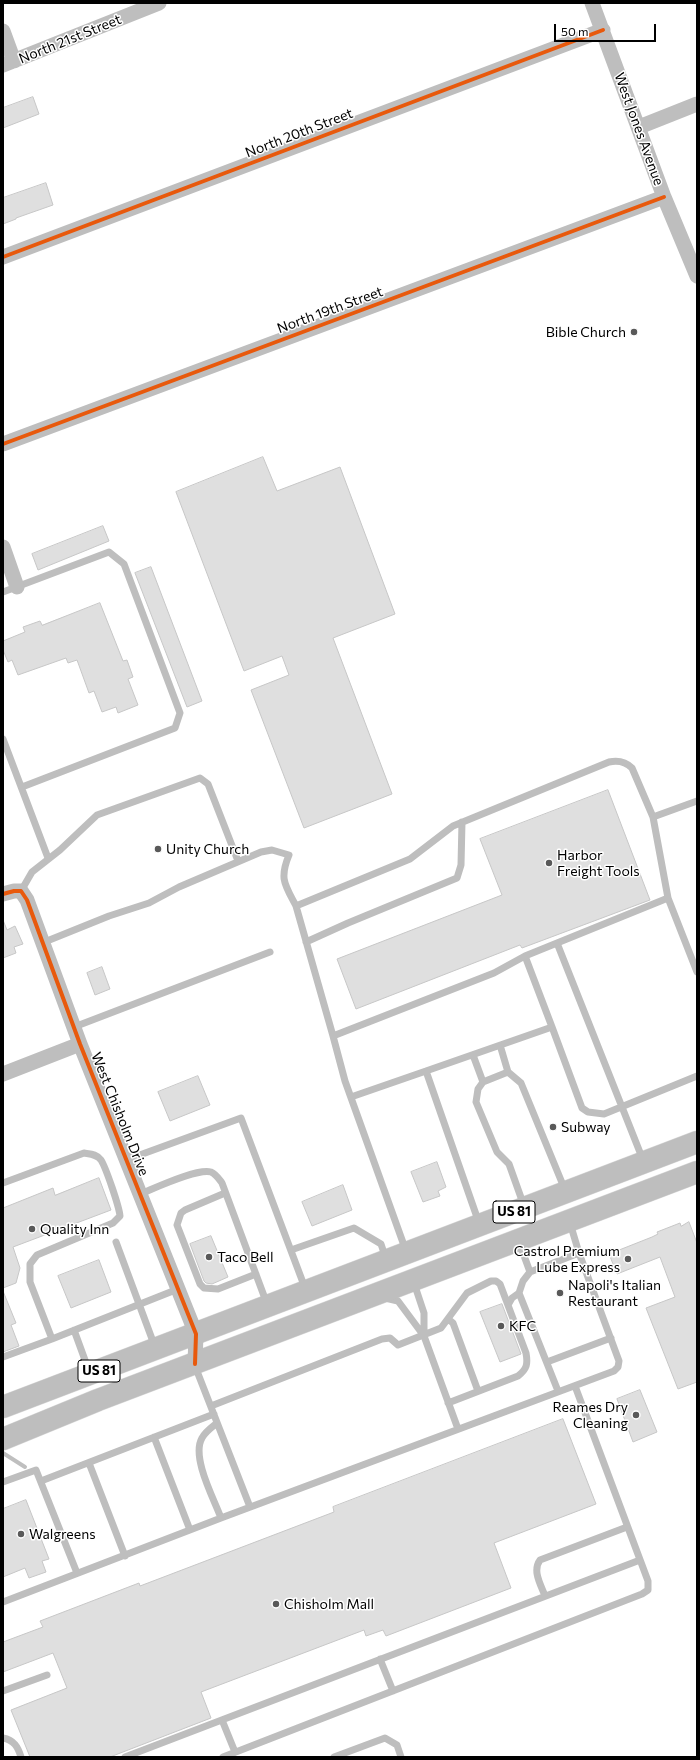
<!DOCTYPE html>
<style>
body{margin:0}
#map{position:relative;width:700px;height:1760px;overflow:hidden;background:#fff;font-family:Commissioner,sans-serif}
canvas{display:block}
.frame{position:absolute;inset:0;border:4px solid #000;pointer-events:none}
.scale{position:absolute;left:554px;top:24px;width:102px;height:18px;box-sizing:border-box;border:2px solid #000;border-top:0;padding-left:5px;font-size:12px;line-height:14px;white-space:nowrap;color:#000;-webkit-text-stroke:3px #fff;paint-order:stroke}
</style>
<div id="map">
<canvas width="700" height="1760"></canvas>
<div class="frame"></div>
<div class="scale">50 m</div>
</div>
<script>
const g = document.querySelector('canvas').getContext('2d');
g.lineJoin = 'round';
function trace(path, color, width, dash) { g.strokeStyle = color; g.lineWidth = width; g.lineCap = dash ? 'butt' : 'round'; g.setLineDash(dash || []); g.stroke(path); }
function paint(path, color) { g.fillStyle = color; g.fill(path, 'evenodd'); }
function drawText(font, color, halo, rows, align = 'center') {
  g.font = font + ' Commissioner,sans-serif'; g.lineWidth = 3; g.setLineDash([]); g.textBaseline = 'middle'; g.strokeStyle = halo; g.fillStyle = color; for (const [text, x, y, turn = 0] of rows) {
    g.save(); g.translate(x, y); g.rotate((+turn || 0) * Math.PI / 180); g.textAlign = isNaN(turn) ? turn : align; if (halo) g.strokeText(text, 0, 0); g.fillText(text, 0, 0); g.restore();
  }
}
const stream = new Path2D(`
 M3 1453 25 1467`);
const building = new Path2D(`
 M33 97 39 114 3 128V108Z
 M46 183 53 205 16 218V219L3 224V198Z
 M263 457 277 491 340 467 395 614 333 638 392 794 304 828 251 690 289 675 282 656 244 671 176 492Z
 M103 526 109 541 38 570 32 554Z
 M151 567 202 701 187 707 135 573Z
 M100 603 123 661 127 660 133 677 128 679 138 705 118 713 116 707 102 712 94 691 89 693 77 660 68 663 66 658 18 675 12 660 8 662 3 650V641L25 632 23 627 40 621 42 625Z
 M608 790 650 900 522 948 520 945 356 1009 337 959 502 895 480 839Z
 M3 920 7 930 15 926 23 944 14 947 16 953 3 958Z
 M102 967 110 989 95 995 87 973Z
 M198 1076 210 1105 170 1121 158 1092Z
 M437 1162 446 1187 438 1191 440 1196 423 1202 411 1172Z
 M99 1178 111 1210 13 1247 20 1268 16 1283 3 1288V1208L53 1188 55 1195Z
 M343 1185 352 1210 312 1226 302 1202Z
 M689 1222 697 1243V1382L678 1389 646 1308 675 1297 660 1257 617 1274 609 1254 652 1237 658 1234 657 1232 680 1223 681 1226Z
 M211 1236 228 1277 212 1284 206 1283 204 1281 190 1244Z
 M99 1260 111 1292 71 1308 58 1276Z
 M3 1291 16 1323 11 1325 19 1346 3 1352Z
 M502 1304 521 1354 500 1362 480 1312Z
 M640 1390 657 1432 633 1442 617 1399Z
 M563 1419 596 1504 494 1543 511 1588 386 1636 383 1630 366 1636 364 1630 201 1692 211 1718 110 1757H30L11 1710 67 1688 53 1653 3 1672V1642L43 1627 40 1621 139 1583 140 1586 334 1512 333 1507Z
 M26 1500 49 1559 42 1561 46 1572 29 1578 25 1568 3 1577V1509Z`);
const lane = new Path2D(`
 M3 592 109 552 124 564 180 713 175 728 22 787
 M3 739 48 858
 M653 817 668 898
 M21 891 32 872 60 850 97 815 200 778 208 784 238 861
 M306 942 348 923 457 878 461 865 462 822
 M42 943 109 916 149 903 179 887 261 852 272 850 289 855C279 879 285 885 296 906
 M557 943 643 1160
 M525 956 552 1027
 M74 1027 270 952
 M333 1036 296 906 410 859 453 826 609 762C618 760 625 761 632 768L653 817 697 801
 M500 1045 508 1072 521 1083 565 1190
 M473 1055 483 1082 478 1089 476 1102 497 1152 509 1164 524 1206
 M483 1082 508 1072
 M351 1097 426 1071
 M126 1160 241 1118 305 1288
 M3 1183 84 1153C90 1154 97 1154 101 1160 106 1168 119 1206 120 1216L113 1223 37 1255 30 1264V1282L52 1339 178 1289
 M225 1193 185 1210 181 1213 177 1225 200 1284 204 1288 218 1289 256 1274
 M140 1194C155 1188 197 1168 211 1172 216 1174 219 1179 222 1183L267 1304
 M479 1223 426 1071 552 1027 582 1108 588 1112 604 1114 697 1076
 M116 1242 155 1347
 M519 1242 530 1272 579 1253 570 1223
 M291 1250 354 1228 381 1244 386 1259
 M406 1251 345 1081 333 1036 494 973 525 956 668 898 697 972
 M530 1272 523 1281 519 1293 558 1391
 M414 1283 424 1313V1336L458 1429
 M385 1298 398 1301 424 1336
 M508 1305 512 1298 519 1293
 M448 1319 453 1323 478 1391
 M74 1330 89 1371
 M3 1357 52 1339
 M547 1362 611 1338
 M195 1366 250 1507
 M211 1406 382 1339 390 1338 398 1345 441 1328 467 1293 491 1281H496L500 1284 526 1353C528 1364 527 1369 518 1376L448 1403
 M217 1423C212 1427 205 1432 202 1438 191 1457 214 1499 221 1518
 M154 1437 190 1530
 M89 1463 125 1556
 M41 1481 214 1414
 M3 1482 36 1470 77 1573
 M545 1596C541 1585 532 1571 540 1560L627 1527
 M3 1602 221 1518 614 1371 618 1367 619 1361 579 1253
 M380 1659 393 1691
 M3 1691 47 1675
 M222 1720 235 1752
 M3 1738C14 1740 18 1747 21 1757
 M125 1757 640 1560
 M223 1757 642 1594 648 1590V1581L575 1386
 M334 1757 385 1738 397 1745 401 1757`);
const street = new Path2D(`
 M592 3 664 197 697 276
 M3 31 14 61
 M3 65 159 3
 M639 127 697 104
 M3 257 603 30
 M3 444 664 197
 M3 547 17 587
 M3 894 14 891H21L27 900 80 1044 196 1334 195 1364
 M3 1074 80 1044`);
const primary = new Path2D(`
 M3 1407 697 1142
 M3 1439 98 1400 697 1172`);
const cycleway = new Path2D(`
 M3 257 603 30
 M3 444 664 197
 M3 894 14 891H21L27 900 80 1044 196 1334 195 1364`);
const markers = [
 [634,332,4,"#595959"],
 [158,849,4,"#595959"],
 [549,863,4,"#595959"],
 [553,1127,4,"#595959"],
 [32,1229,4,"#595959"],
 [209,1257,4,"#595959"],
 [628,1259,4,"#595959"],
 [560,1293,4,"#595959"],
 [501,1326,4,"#595959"],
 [636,1415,4,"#595959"],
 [21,1534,4,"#595959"],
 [276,1604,4,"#595959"]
];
const shields = [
 [514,1212,42],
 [99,1371,42]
];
const shieldNames = [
 ["US 81",514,1212],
 ["US 81",99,1371]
];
const streetNames = [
 ["North 21st Street",70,39,-22],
 ["West Jones Avenue",639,129,70],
 ["North 20th Street",299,133,-21],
 ["North 19th Street",330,310,-20],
 ["West Chisholm Drive",120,1114,68]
];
const poiNames = [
 ["Bible Church",626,332,"right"],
 ["Unity Church",166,849],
 ["Harbor",557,855],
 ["Freight Tools",557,871],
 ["Subway",561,1127],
 ["Quality Inn",40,1229],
 ["Castrol Premium",620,1251,"right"],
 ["Lube Express",620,1267,"right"],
 ["Taco Bell",217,1257],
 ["Napoli's Italian",568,1285],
 ["Restaurant",568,1301],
 ["KFC",509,1326],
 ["Reames Dry",628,1407,"right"],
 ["Cleaning",628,1423,"right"],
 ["Walgreens",29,1534],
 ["Chisholm Mall",284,1604]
];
trace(stream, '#bfbfbf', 4);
paint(building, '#dfdfdf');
trace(building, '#c7c7c7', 1);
trace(primary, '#dbdbdb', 23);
trace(lane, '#bebebe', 7);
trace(street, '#bebebe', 15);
trace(primary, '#bebebe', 22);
trace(cycleway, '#e8590c', 4);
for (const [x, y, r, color] of markers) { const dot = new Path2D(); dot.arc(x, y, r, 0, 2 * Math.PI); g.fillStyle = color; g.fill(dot); trace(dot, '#fff', 1.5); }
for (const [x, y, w] of shields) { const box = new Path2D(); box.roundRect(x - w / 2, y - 11, w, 22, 3); g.fillStyle = '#fff'; g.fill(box); trace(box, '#000', 1); }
drawText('bold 13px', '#000', null, shieldNames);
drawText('14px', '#000', '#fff', streetNames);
drawText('14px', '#000', '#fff', poiNames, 'left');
</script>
